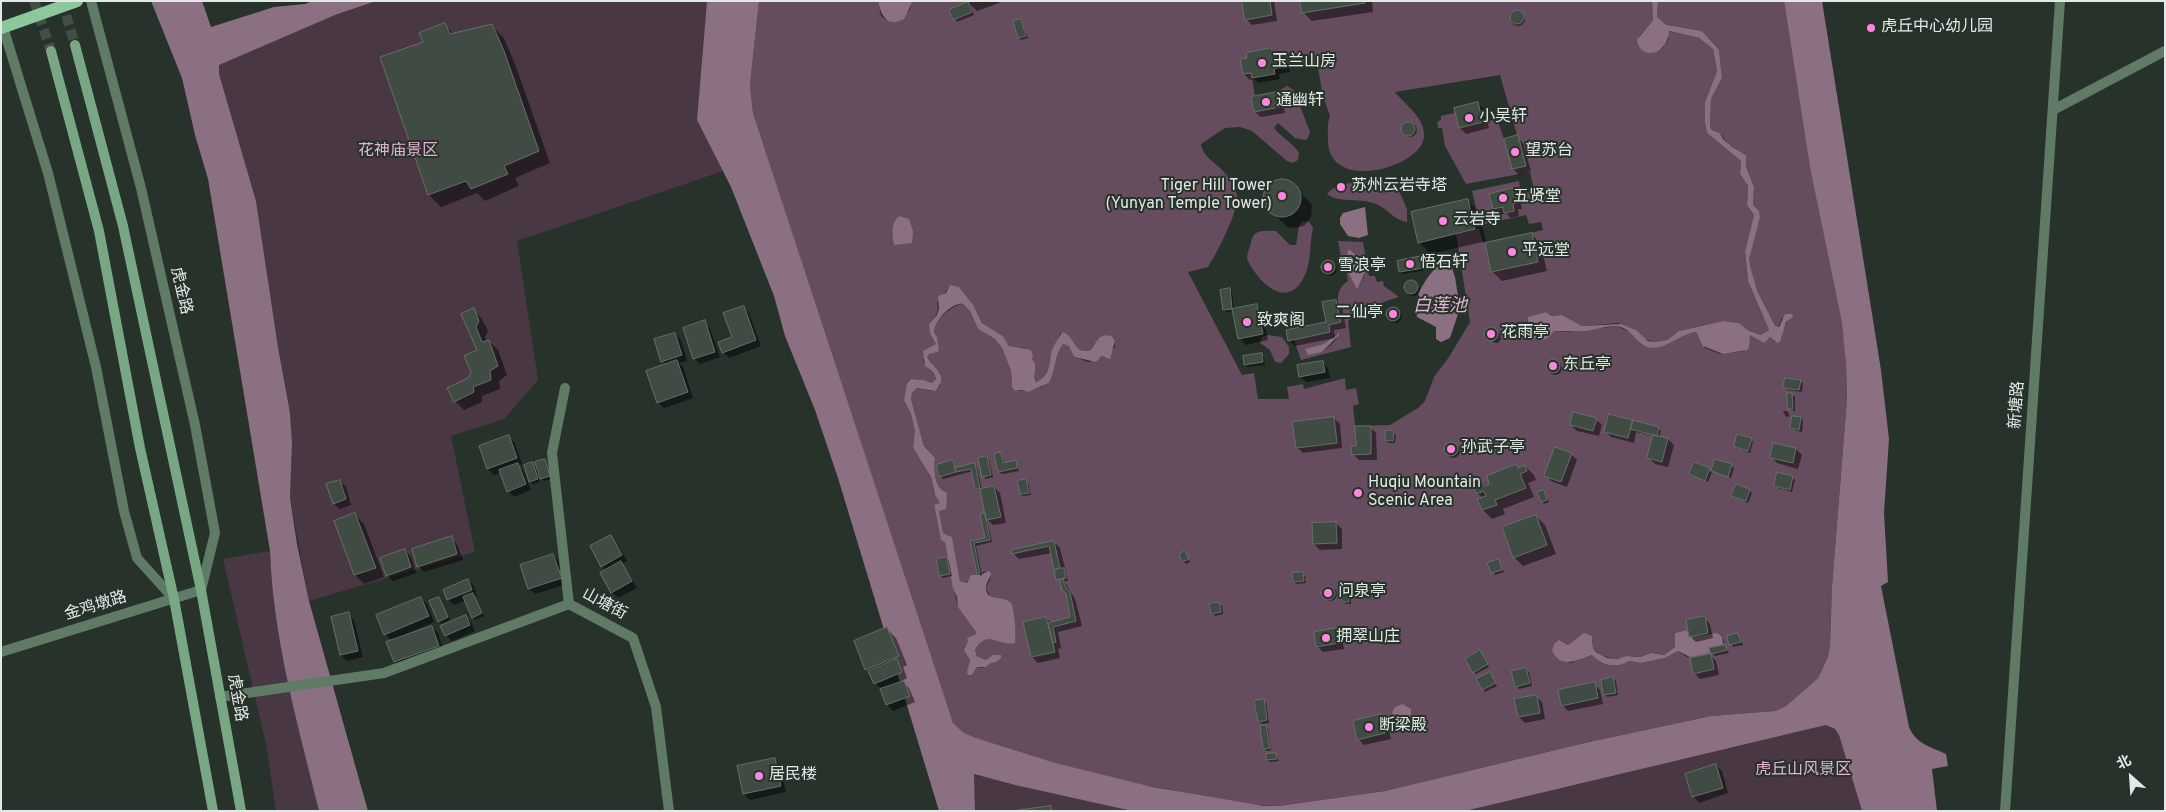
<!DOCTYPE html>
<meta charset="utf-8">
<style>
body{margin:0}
#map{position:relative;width:2166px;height:812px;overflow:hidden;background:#27322a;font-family:Overpass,"Noto Sans SC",sans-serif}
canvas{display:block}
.frame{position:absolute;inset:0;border:2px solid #e3eae5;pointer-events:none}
.north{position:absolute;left:2106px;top:752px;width:50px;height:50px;-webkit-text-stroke:4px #27322a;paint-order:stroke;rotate:334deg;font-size:14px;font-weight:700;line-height:20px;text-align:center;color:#e3eae5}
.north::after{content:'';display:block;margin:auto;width:18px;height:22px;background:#e3eae5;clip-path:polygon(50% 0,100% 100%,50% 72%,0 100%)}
</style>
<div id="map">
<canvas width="2166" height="812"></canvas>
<div class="frame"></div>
<div class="north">北</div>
</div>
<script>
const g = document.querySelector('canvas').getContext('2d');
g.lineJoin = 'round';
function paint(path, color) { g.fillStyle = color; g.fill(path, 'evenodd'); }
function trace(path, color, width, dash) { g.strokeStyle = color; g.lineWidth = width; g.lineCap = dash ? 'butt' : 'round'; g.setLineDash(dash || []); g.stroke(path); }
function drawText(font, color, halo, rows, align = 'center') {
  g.font = font + ' Overpass,"Noto Sans SC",sans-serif'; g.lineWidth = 4; g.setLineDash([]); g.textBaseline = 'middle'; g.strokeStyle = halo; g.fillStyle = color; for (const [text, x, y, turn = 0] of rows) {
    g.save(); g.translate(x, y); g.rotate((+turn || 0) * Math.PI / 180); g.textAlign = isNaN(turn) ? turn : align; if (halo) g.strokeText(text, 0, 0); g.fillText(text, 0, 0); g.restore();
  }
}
const green = new Path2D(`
 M376 1H707L697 120 723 171 517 241 538 380 504 419 451 436 475 552 309 601 290 498 292 443 290 413 278 347 256 201 219 74V64L335 15Z
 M270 551C273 639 298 725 319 811H276L266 744 223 559Z
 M1826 725 1835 729 1839 735 1862 811H1465Z
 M974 774 1015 785 1132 811H975Z`);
const forest = new Path2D(`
 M759 1H878L881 16 886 20 909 11 913 1H1652L1653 20 1639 37 1643 50 1652 53 1663 48 1668 40V31L1699 38 1713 49 1717 71 1705 102V123L1707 133 1741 161 1740 174 1748 186 1747 205 1754 215 1745 251 1748 281 1769 330 1761 335 1749 331 1739 323 1723 321 1679 331 1667 340 1654 342 1645 339 1633 329 1618 323 1582 326 1562 315 1551 316 1546 312 1528 317 1526 327 1533 337 1550 335 1554 331 1573 332 1617 326 1631 333 1644 346 1652 348 1662 346 1684 334 1696 332 1705 348 1720 354 1744 351 1750 335 1768 339 1770 337 1775 342 1782 337 1781 334 1788 320 1782 318 1778 327 1775 326C1764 309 1748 282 1749 260 1750 246 1757 231 1760 218L1753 205 1754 187 1746 167V155L1729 145 1720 133 1712 130 1710 127 1711 99 1722 78 1719 50 1702 31 1667 25 1657 17 1658 1H1784L1810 168 1843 322 1846 365 1847 399 1832 586 1830 645 1828 657 1818 678 1786 706 1775 711 1711 716 1589 742 1385 791 1279 806C1249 806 1211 798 1181 792 1108 778 1032 763 964 733L953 723 937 677 753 113 750 85ZM1317 62 1323 96 1330 116C1327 123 1328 131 1328 139 1327 195 1424 167 1424 136 1425 117 1405 105 1395 92L1500 75 1517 135 1504 139 1497 119 1483 122 1478 102 1454 108V113L1441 116V120L1437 122 1438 128H1442L1445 146 1466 184 1530 172 1534 190 1521 193 1519 181 1472 191 1480 225 1526 215 1529 224 1541 222 1543 230 1483 243 1479 228 1456 234 1470 322 1449 357 1434 377 1425 401 1418 408 1390 425 1355 426 1353 406 1359 404 1356 388 1346 390 1345 378 1304 389 1303 384 1287 387 1289 399H1258L1254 373 1242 375 1188 272 1208 267C1217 253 1236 216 1237 200 1238 189 1229 177 1222 170 1213 161 1203 156 1201 144L1225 128 1240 127 1252 131 1287 161 1293 163 1298 160 1299 153C1293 143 1281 137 1274 128L1278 123 1295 138 1305 140 1308 138 1310 132 1294 90 1287 86 1277 92 1280 107 1254 112 1251 97 1255 96 1252 78 1275 74 1274 68ZM949 287 961 290 976 309 982 323 1003 336 1009 346 1025 349 1032 359 1036 382C1051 376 1048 364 1052 352 1054 346 1058 340 1060 334L1066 333C1075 342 1075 354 1091 350L1094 344 1112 336 1115 341V347L1105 357 1102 355 1101 358 1089 362 1074 357 1069 345 1063 344C1054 356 1056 371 1049 383 1038 390 1026 391 1015 391L1012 387 1011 371 1002 348 995 339 978 329 970 311 963 304C955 303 935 320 934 328 933 334 940 340 938 352L928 354 927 357 940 373V386L932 391 917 388 912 393 911 399 924 446 935 458C934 471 934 488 947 494L939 511 943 533 952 537 960 581 966 583 970 578 986 571 990 579 986 588 990 596 1014 611 1015 642C998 647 987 628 975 650L977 656 986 660 993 655 983 668 977 667 972 675 968 669 970 660 965 647 968 641 975 635 976 632 957 603 945 541 941 539 934 506 941 503 934 493 931 477 913 448C913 442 916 435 915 428 913 405 896 406 911 379L924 380 932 383 936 379 934 373 929 370 923 361 936 344 929 324C935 317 940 312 937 303ZM1687 630 1689 638 1710 633 1722 637 1725 644 1709 648 1710 653 1687 657 1678 651 1665 658 1641 663 1629 661C1610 670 1609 664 1592 655L1571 663 1557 658 1563 642 1568 645 1576 639H1593V648L1601 655 1614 659 1634 656 1640 657 1651 653 1664 655 1675 647V633ZM1395 707 1411 709 1410 718 1405 721 1396 720 1392 715Z
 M1370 180 1397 186 1407 209V222C1393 220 1387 207 1373 203 1359 198 1337 203 1327 194 1335 183 1357 182 1370 180Z
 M1303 221 1309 222 1313 228C1309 245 1312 261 1304 277 1290 305 1268 291 1254 271 1252 267 1248 263 1247 258 1247 254 1249 250 1250 246 1251 242 1252 236 1256 233 1262 230 1270 231 1276 231L1290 245H1296L1299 226Z
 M1338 241 1363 242 1369 276H1375L1377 282 1383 281 1384 286 1399 297C1396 298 1377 304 1376 305 1369 310 1369 315 1359 313L1348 321 1351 347 1301 360 1294 340 1330 332 1329 325 1341 322C1338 308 1333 290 1348 281L1346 266 1342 263ZM1349 249 1365 263V274L1357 290C1351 276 1344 265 1349 249ZM1336 334H1339L1334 342 1322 352 1305 349 1323 344Z
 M1268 335 1282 337 1289 347V354L1281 363 1275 362 1270 350 1260 343 1262 337Z`);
const water = new Path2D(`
 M151 1H202L211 27 274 7 305 4 312 1H376L335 15 219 65V74L256 201 278 347 290 413 292 443 290 498 297 544 309 601 368 811H319C298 725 273 639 270 551L208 179 195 135 182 78Z
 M707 1H759L750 85 753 113 953 723 964 733 979 739 1055 763 1153 787 1264 806H1279L1385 791 1589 742 1711 716 1775 711 1786 706 1818 678 1828 657 1830 645 1832 586 1847 399 1846 365 1842 322 1810 168 1784 1H1822L1881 370 1889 439 1884 513 1888 582 1881 586 1909 727C1916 744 1931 747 1946 754L1948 766 1932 769 1937 811H1862L1839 735 1835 729 1826 725 1465 811H1132L1015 785 974 774 975 811H939L838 478 815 410 785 336 774 296 731 187 697 120Z
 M878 1H913L904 19C887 28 881 16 878 1Z
 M1652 1H1658L1657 17 1667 25 1702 31 1719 50 1722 78 1711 99 1710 127 1712 130 1720 133 1723 139 1732 147 1746 155V167L1754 187 1753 205 1759 211 1760 218 1749 259 1750 266 1757 291 1775 326 1779 327 1785 314H1792L1793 317 1786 322 1780 342 1777 343 1770 337 1764 343 1750 335 1749 347 1747 350 1723 354 1703 346 1696 332C1680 334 1668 348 1652 348 1638 348 1632 327 1616 326 1606 326 1595 330 1585 331 1575 332 1565 331 1554 331 1552 333 1551 335 1549 337 1541 344 1531 336 1527 330L1528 317 1546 312 1551 316 1562 315 1582 326 1621 324 1636 330 1648 341 1654 342 1667 340 1679 331 1723 321 1739 323 1749 331 1761 335 1769 330 1748 281 1745 251 1754 215 1747 205 1748 186 1740 174 1741 161 1707 133 1705 123V102L1717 71 1713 49 1699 38 1669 31C1667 57 1640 60 1637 40L1653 20Z
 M1365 207 1368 235 1359 238 1348 236 1340 224V218L1343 213Z
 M899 216 909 219 913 231 912 243 894 245C892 234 891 223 899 216Z
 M1349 249 1365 263 1367 268 1357 290C1351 277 1342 263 1349 249Z
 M1447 261 1450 262 1455 277 1460 308 1450 338 1441 342 1436 339V327L1417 317 1416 313 1422 302 1418 294C1425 281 1432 267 1447 261Z
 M950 285 959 287 974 306 982 323 1003 336 1009 346 1031 350 1033 357 1032 359C1039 367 1032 374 1036 382 1049 377 1049 366 1051 354 1052 348 1059 336 1063 332 1076 337 1073 355 1091 350 1097 341 1099 333 1112 336L1115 341 1110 359 1102 356 1096 362 1074 357 1069 346 1063 344C1054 356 1056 371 1049 383L1028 392 1022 390 1015 391 1012 387 1011 371 1002 348 995 339 978 329 970 311 963 304C952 302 934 321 934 332L937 337 939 349 938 352 929 354 927 357C934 368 950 376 935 391L917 388 912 393 911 399 924 446 935 458C934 471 934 488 947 493L946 509 939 511 943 533 952 537 960 581 967 583 971 575H980L988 571 991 573C990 578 986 583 986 588 986 602 1004 595 1011 603 1015 609 1016 635 1015 643 999 647 987 628 975 650L977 656 986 660 993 655H1001V658L996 662 990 663 986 667H977L972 675H968L967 672 970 660 964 650 968 641 967 638 975 635 976 632 958 607 957 597 953 588 945 542 941 540 934 505 940 503 935 495 931 477 913 448 915 430 911 414 904 400 907 384 911 379 924 380 932 383 936 379 934 373 925 366 923 351 936 344 930 333 929 324 937 315 939 309 938 296 946 293Z
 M1339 333V335L1322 352 1308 355 1305 349 1323 344Z
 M1687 630 1689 637 1717 633 1722 637 1723 643 1725 644 1709 648 1710 653 1690 657 1678 651 1665 658 1641 663 1629 661C1616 669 1603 666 1592 655 1578 660 1560 670 1552 650L1554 644 1559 640 1568 645 1584 633 1592 636 1593 648 1596 652 1607 658 1617 659 1627 656 1640 657 1651 653 1664 655 1675 647V633Z
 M1403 704 1411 709V715L1405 721C1398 722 1392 719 1392 712L1395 707Z`);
const shadow = new Path2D(`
 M969 1H999V3L977 11 970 4 974 15 957 22 951 11 970 3Z
 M1244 1H1274L1277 21 1252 25 1246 19Z
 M1301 1H1372L1373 12 1312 21 1303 12Z
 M1511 19a7 7 0 1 1 14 0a7 7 0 1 1-14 0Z
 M1021 20 1028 38 1021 40 1019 38Z
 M444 24 454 35 492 26 504 38 515 64 550 163 515 178 519 186 485 201 477 193 441 207 429 195Z
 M1271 49 1276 54 1282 53 1287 59 1290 72 1279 74 1280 79 1259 83 1254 79 1250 80 1244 74Z
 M1276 93 1282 99 1285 113 1261 117 1255 112Z
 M1478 103 1484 109 1489 128 1466 134 1460 128Z
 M1403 130a7 7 0 1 1 14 0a7 7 0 1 1-14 0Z
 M1517 137 1523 143 1531 171 1519 175 1513 169 1505 140Z
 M1275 181H1287L1292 183 1312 205 1311 217 1304 226 1292 228 1287 227 1266 206 1264 194 1270 184Z
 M1513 190 1519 196 1522 209H1518L1519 216 1511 218 1506 213 1500 215 1494 209Z
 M1467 200 1479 212 1486 241 1431 254 1419 242Z
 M1531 234 1540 243 1547 271 1502 281 1493 272Z
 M1421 258 1424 260 1426 270 1403 274 1400 271Z
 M1323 269a7 7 0 1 1 14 0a7 7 0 1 1-14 0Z
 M1406 289a7 7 0 1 1 14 0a7 7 0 1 1-14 0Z
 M1229 290 1232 292 1234 310 1256 305 1262 311 1268 340 1246 345 1240 339 1234 311 1227 312 1224 310Z
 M1336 301 1342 307 1346 328 1334 330 1335 338 1295 346 1289 340 1328 323Z
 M743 307 749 313 761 346 729 358 723 352 733 338Z
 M1388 316a7 7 0 1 1 14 0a7 7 0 1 1-14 0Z
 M473 310 482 319 488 331 485 337 487 342 489 341 498 350 507 375 499 381 500 389 482 396V402L464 410 455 401 469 379 479 351Z
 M704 322 710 328 720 357 700 364 694 358Z
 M1492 329 1500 334 1501 339 1498 343H1495L1487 338 1486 333 1488 330Z
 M675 334 681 340 687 361 679 363 683 367 693 398 664 408 658 402 666 365 662 361Z
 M1262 354 1264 357 1265 365 1248 367 1245 365 1244 357Z
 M1548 368a7 7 0 1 1 14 0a7 7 0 1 1-14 0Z
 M1322 362 1328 368 1330 378 1306 382 1300 376Z
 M1800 381 1803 383 1802 392 1787 390 1785 388Z
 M1792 395 1795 397V411L1789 409Z
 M1783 411H1787L1790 416 1786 417Z
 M1610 415 1658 428 1661 431 1659 437 1668 439 1674 445 1668 467 1655 464 1649 458 1654 436 1636 432 1634 443 1611 437 1605 431Z
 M1334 418 1340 424 1342 448 1303 453 1297 447Z
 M1801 418 1803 421 1802 432 1794 430 1791 428Z
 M1596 419 1602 425 1599 436 1577 431 1571 425Z
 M1370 427 1376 433 1377 460H1359L1353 454Z
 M1393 432 1396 435 1395 443H1389L1386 440Z
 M508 436 514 442 522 464 519 466 523 470 531 490 514 497 508 491 501 472 494 475 488 469 480 446Z
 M1751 439 1753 442 1750 453 1735 447Z
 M1774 444 1796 449 1802 455 1798 469 1777 463 1771 457Z
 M1446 451a7 7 0 1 1 14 0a7 7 0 1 1-14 0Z
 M1001 454 1005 464 1015 462 1019 471 1002 474 999 472Z
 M1571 454 1577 460 1567 487 1551 481 1546 475Z
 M987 457 989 460 993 477 986 479 983 476Z
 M545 461 552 479 544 481 538 475 540 482 533 484 529 481 533 464 539 470Z
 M953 461 956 469 974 465 977 467 982 490 994 487 1000 493 1006 523 993 525 987 519 992 542 976 546 982 576 978 574 972 542 987 539 982 515 987 517 982 491 977 489 973 471 943 479 940 476Z
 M1516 466 1519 468 1525 466 1534 475 1536 480 1528 483 1534 497 1503 509 1505 514 1492 519 1483 510 1479 500 1483 498 1477 493 1481 480 1487 486Z
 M1731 466 1734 468 1731 478 1712 471Z
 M1709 469 1712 472 1708 482 1690 474Z
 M1792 477 1795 480 1792 492 1778 488 1775 486Z
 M1026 480 1028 483 1031 495 1023 496 1021 494Z
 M340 481 346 487 351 505 340 509 334 504Z
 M1749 490 1752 493 1748 503 1733 496Z
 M1544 491 1549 502 1544 504 1542 501Z
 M355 515 364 524 384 577 364 584 355 575Z
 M1536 516 1545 525 1556 554 1523 566 1514 557Z
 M1336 523 1342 529V549L1320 550 1314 544Z
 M610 537 616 542 627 561 622 564 637 588 618 598 612 592 607 571 602 566Z
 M451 538 457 544 463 560 424 572 418 566Z
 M1054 542 1060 548 1068 581H1064L1075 599 1082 626 1058 632 1061 648 1058 649 1060 658 1038 663 1032 657 1024 623 1046 618 1051 623 1072 617 1067 593 1062 582 1057 579 1052 553 1019 559 1013 553Z
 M405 551 411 556 416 573 393 581 387 575Z
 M1185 552 1190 562 1186 564 1183 561Z
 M553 555 559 561 567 584 535 594 529 588Z
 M947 558 949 561 952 576 943 578 940 575Z
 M1498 561 1504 572 1495 575 1489 564Z
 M1302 573 1305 576 1306 583 1297 584 1294 582Z
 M468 580 474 586 477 596H475L484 616 475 620 466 600 454 605 448 599Z
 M1348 585 1351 587V604H1346L1344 602Z
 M1323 594a7 7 0 1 1 14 0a7 7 0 1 1-14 0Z
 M421 598 427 604 434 622 406 634 407 636 432 627 438 633 444 652 401 668 395 662 392 641 385 634Z
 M439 598 450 620 441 624 439 621Z
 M1219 604 1222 606 1223 614 1215 616 1212 613Z
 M348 614 354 620 363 657 347 661 341 655 332 618Z
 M465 616 471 622 475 631 452 641 446 635Z
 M1704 618 1710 624 1713 638 1696 642 1690 636Z
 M887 629 896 638 907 665 903 667 907 678 902 681 909 688 915 702 893 711 887 705 882 689 875 683 871 674 866 669Z
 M1337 630 1342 636 1344 649 1323 652 1317 646Z
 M1738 634 1743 645 1733 647 1728 637Z
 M1725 646 1729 653 1715 656 1712 653Z
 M1482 654 1489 667 1476 674 1474 672Z
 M1710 655 1716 661 1719 675 1700 679 1694 673Z
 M1526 669 1529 672 1532 686 1519 689 1516 686Z
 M1492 676 1497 686 1485 692 1483 689Z
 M1613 679 1616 681 1618 695 1607 697 1605 695Z
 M1594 684 1600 690 1603 704 1568 711 1562 705Z
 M1536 696 1542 702 1545 719 1525 723 1519 717Z
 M1263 701 1266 703 1269 723 1262 724 1259 722Z
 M1381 716 1387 722 1391 739 1364 745 1358 739Z
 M1266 726 1268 729 1271 750 1267 751 1264 748Z
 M1276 754 1279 761 1270 762 1267 760Z
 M774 760 780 765 786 792 750 800 744 794Z
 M1716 765 1722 771 1728 793 1699 803 1694 797 1687 774Z`);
const building = new Path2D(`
 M1242 1H1270L1272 15 1245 20Z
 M1300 1H1365V3L1302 13Z
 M968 2 972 12 953 20 949 10Z
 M1510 17a7 7 0 1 1 14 0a7 7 0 1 1-14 0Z
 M1021 19 1026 36 1018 38 1013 21Z
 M445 23 450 34 492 24 504 51 539 151 504 166 508 174 471 189 466 181 428 195 380 57 423 42 419 33Z
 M1271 48 1273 53 1282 52 1285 66 1274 69 1275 74 1252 78 1251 73 1243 74 1240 59 1247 58 1246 53Z
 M1277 92 1280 107 1254 112 1251 97Z
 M1478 102 1483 122 1459 128 1454 108Z
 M1401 129a7 7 0 1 1 14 0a7 7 0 1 1-14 0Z
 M1518 135 1526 166 1512 169 1504 139Z
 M1263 198a19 19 0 1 1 38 0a19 19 0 1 1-38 0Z
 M1513 188 1517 203 1513 204 1514 211 1504 213 1503 207 1493 209 1489 194Z
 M1468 199 1475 229 1418 243 1411 212Z
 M1532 233 1538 262 1491 272 1485 243Z
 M1422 256 1424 268 1399 272 1397 261Z
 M1321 267a7 7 0 1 1 14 0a7 7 0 1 1-14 0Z
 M1404 287a7 7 0 1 1 14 0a7 7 0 1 1-14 0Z
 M1230 288 1232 309 1223 310 1220 290Z
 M1336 300 1341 322 1329 325 1330 332 1288 341 1286 330 1326 322 1322 302Z
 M1257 304 1263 334 1238 339 1232 309Z
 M744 306 756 340 722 353 718 342 732 337 723 313Z
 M1386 314a7 7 0 1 1 14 0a7 7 0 1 1-14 0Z
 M474 308 479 321 476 327 482 342 489 340 498 366 490 371 491 380 473 387 474 392 454 402 447 388 468 378 471 372 464 356 477 350 461 314Z
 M705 320 715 352 693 359 683 328Z
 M1484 334a7 7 0 1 1 14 0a7 7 0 1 1-14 0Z
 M675 333 682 355 661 362 654 339Z
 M1262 353 1263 362 1244 365 1243 356Z
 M1546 366a7 7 0 1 1 14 0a7 7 0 1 1-14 0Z
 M677 360 688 392 657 403 646 371Z
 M1323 361 1325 372 1299 377 1297 365Z
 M1785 378 1801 380 1799 390 1783 388Z
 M1787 393H1792L1793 409H1788Z
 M1573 412 1597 418 1593 431 1570 425Z
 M1609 414 1633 420 1628 438 1604 432Z
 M1792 416 1801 417 1799 430 1790 428Z
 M1334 417 1337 443 1296 448 1292 422Z
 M1633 420 1659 427 1657 436 1630 429Z
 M1355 426H1371V454L1352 455 1351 446H1356Z
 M1386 430 1394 431 1393 441 1385 440Z
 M1737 434 1752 438 1748 451 1734 447Z
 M509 435 517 458 487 469 479 446Z
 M1653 435 1668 438 1662 462 1647 458Z
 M1444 449a7 7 0 1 1 14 0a7 7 0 1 1-14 0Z
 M1773 443 1796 448 1793 463 1770 458Z
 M1555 447 1572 453 1561 482 1544 476Z
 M1001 452 1003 463 1016 460 1017 468 998 472 994 454Z
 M987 456 991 475 982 477 978 458Z
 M545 459 550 476 540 479 535 462Z
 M1715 459 1732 464 1728 477 1711 471Z
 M953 460 956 472 939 477 936 465Z
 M533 462 538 479 529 482 524 465Z
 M1694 462 1710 468 1705 481 1689 474Z
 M518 463 526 484 507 492 499 470Z
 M975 463 980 489H975L971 469 956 472 955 468Z
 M1517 464 1518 468 1525 465 1527 471 1520 474 1526 488 1495 500 1497 505 1482 510 1477 499 1486 496 1484 491 1476 494 1472 482 1481 478 1484 486 1489 484 1487 476Z
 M1777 472 1793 476 1790 490 1774 486Z
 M1026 479 1029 493 1020 494 1017 481Z
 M340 480 346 499 333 504 326 484Z
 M1736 484 1750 489 1746 501 1731 496Z
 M994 486 1001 517 986 520 980 489Z
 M1544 490 1547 500 1541 502 1537 492Z
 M355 513 376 568 354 575 334 521Z
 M985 513 990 540 974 543 980 574H977L970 541 985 538 980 514Z
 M1536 515 1547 545 1513 558 1502 527Z
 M1336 522 1337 543 1313 544 1312 523Z
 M611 535 622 555 601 567 590 546Z
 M452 536 457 554 417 567 412 549Z
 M1054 541 1060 568 1054 570 1049 546 1011 554V550Z
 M405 549 411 567 386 576 380 558Z
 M1185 551 1189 559 1182 562 1179 554Z
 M553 554 562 578 528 589 520 565Z
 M947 557 950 574 939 576 936 559Z
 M1499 559 1502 570 1491 573 1487 563Z
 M621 561 632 581 611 593 600 573Z
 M1060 568H1064L1066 578 1056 580 1054 570Z
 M1303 572 1304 581 1293 582 1292 573Z
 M468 579 472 590 447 600 443 590Z
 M1060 579H1063L1065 586 1070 592 1076 621 1053 627 1056 642 1053 643 1048 623 1070 617 1066 593 1062 590Z
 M1342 583H1349V602H1342Z
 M1321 593a7 7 0 1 1 14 0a7 7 0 1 1-14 0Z
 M473 593 482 613 472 618 463 597Z
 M421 597 429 616 384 635 376 615Z
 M439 597 448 617 438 622 429 601Z
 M1219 602 1221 612 1211 614 1209 604Z
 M349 612 358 651 340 655 331 617Z
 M466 615 470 625 445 636 440 626Z
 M1705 616 1708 633 1689 637 1686 620Z
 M1046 617 1055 652 1031 657 1023 622Z
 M432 626 439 646 394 662 386 642Z
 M887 627 899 656 865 670 854 641Z
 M1337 628 1339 643 1316 647 1314 632Z
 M1738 633 1741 642 1729 645 1727 636Z
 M1726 645 1727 650 1711 654 1709 648Z
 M1480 650 1488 664 1473 673 1465 659Z
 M1711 654 1714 669 1693 674 1690 658Z
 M897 659 902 672 874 684 868 671Z
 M1526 668 1530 683 1515 687 1511 671Z
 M1490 672 1496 683 1482 690 1476 679Z
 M1613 677 1616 693 1603 695 1601 680Z
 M904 681 910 696 886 705 880 689Z
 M1595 682 1598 698 1561 706 1558 690Z
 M1537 695 1540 713 1518 717 1514 699Z
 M1264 699 1267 720 1258 722 1254 701Z
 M1381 714 1385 733 1357 740 1353 721Z
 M1266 725 1270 748 1263 749 1260 726Z
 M1276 753 1277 759 1266 760V754Z
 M775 758 781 786 743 794 737 766Z
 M1716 764 1723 788 1692 797 1685 774Z
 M1051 806V811H1012Z`);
const secondaryTunnel = new Path2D(`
 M34 1 51 51
 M62 1 75 45`);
const minor = new Path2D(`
 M2005 811 2060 1`);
const tertiary = new Path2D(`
 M3 27 48 173 96 367 124 511 137 558 174 599
 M2053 110 2165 51
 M565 388 552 453 569 604 633 638 656 707 669 811
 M1 652 201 590 215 533 195 425 141 188 91 1
 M220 697 384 673 569 604`);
const secondary = new Path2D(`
 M75 45 123 226 201 590 241 811
 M51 51 99 231 140 448 174 599 213 811`);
const primary = new Path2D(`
 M1 28 77 1`);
const markers = [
 [1871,28,5,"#fe86e0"],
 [1262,63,5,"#fe86e0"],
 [1266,102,5,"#fe86e0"],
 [1469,118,5,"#fe86e0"],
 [1515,152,5,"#fe86e0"],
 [1341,187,5,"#fe86e0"],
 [1282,196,5,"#fe86e0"],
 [1503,198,5,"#fe86e0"],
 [1443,221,5,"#fe86e0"],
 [1512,252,5,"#fe86e0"],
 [1410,264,5,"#fe86e0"],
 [1328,267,5,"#fe86e0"],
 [1393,314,5,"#fe86e0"],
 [1247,322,5,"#fe86e0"],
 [1491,334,5,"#fe86e0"],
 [1553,366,5,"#fe86e0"],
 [1451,449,5,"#fe86e0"],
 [1358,493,5,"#fe86e0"],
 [1328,593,5,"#fe86e0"],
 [1326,638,5,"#fe86e0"],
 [1369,727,5,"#fe86e0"],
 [759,776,5,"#fe86e0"]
];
const poiNames = [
 ["虎丘中心幼儿园",1881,28],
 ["玉兰山房",1272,63],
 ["通幽轩",1276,102],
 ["小吴轩",1479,118],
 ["望苏台",1525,152],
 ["Tiger Hill Tower",1272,187,"right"],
 ["(Yunyan Temple Tower)",1272,205,"right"],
 ["苏州云岩寺塔",1351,187],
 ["五贤堂",1513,198],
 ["云岩寺",1453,221],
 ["平远堂",1522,252],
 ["悟石轩",1420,264],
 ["雪浪亭",1338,267],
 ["二仙亭",1383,314,"right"],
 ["致爽阁",1257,322],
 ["花雨亭",1501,334],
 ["东丘亭",1563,366],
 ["孙武子亭",1461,449],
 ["Huqiu Mountain",1368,484],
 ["Scenic Area",1368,502],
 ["问泉亭",1338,593],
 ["拥翠山庄",1336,638],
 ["断梁殿",1379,727],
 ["居民楼",769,776]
];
const parkNames = [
 ["花神庙景区",398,152],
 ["虎丘山风景区",1803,771]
];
const streetNames = [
 ["虎金路",180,291,77],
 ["新塘路",2018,405,-86],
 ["山塘街",604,605,28],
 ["金鸡墩路",96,607,-17],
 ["虎金路",236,698,80]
];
const waterNames = [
 ["白莲池",1440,307]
];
paint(green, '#493844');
paint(forest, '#654c5e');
paint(water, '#8b6f82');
paint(shadow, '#0007');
paint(building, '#404c43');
trace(building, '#647067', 1);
trace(secondaryTunnel, '#434e46', 10, [10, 5]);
trace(minor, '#5f7b66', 10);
trace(tertiary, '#5f7b66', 10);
trace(secondary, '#79a784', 10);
trace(primary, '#8cc89c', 12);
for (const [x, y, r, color] of markers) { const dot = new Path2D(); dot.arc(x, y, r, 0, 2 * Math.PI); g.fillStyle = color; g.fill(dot); trace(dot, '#27322a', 2); }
drawText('16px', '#e3eae5', '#27322a', poiNames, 'left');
drawText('16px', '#e5b3d7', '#27322a', parkNames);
drawText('16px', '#e3eae5', '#27322a', streetNames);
drawText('italic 18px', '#e4b3d6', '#27322a', waterNames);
</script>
